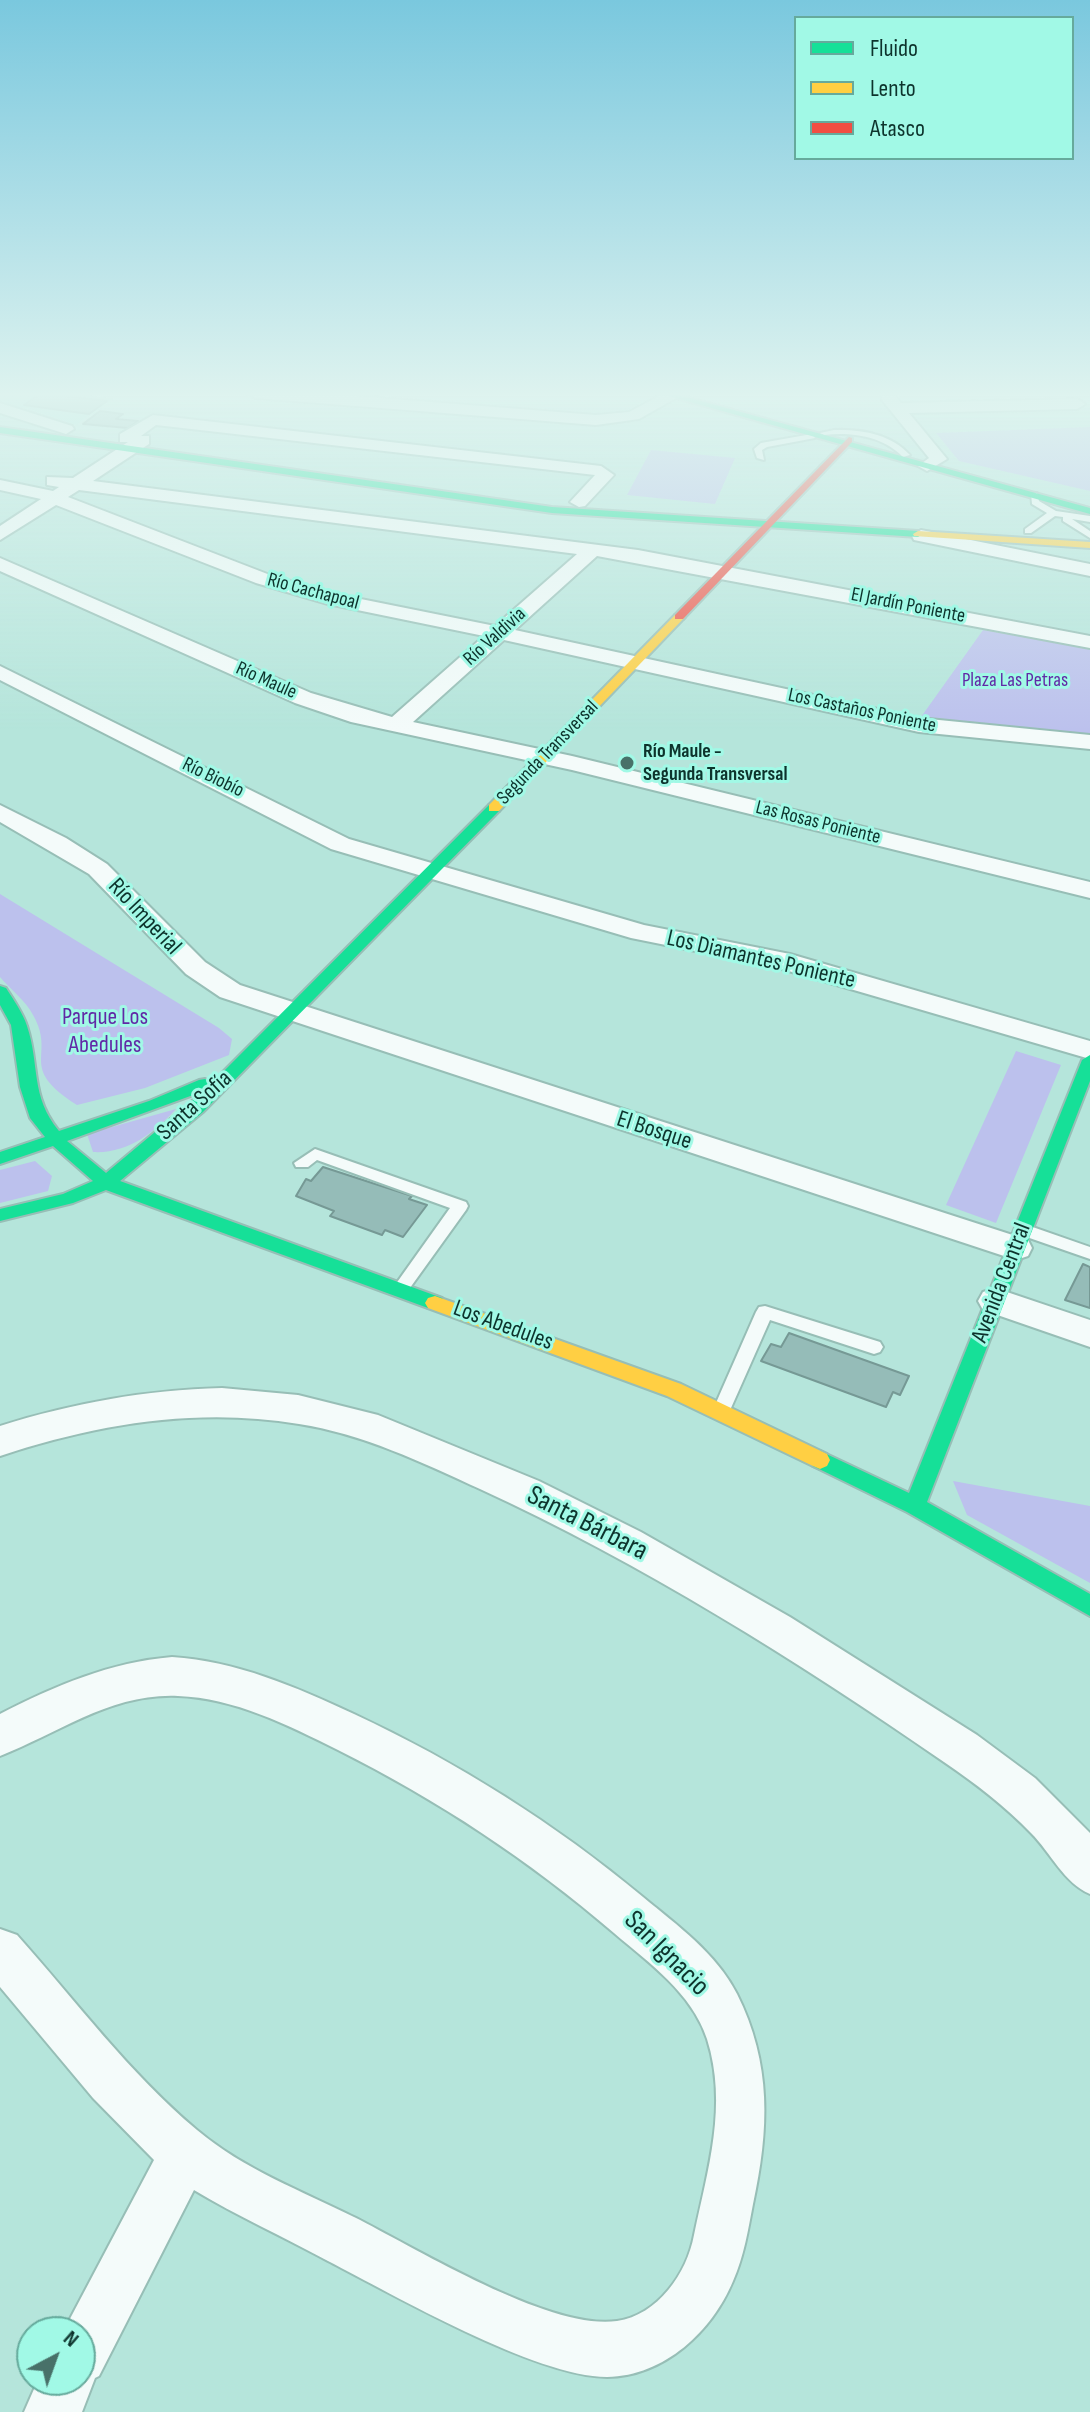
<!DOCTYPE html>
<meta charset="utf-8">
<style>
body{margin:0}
#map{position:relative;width:1090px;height:2412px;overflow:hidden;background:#b5e5db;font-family:"Sofia Sans Condensed",sans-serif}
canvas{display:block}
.legend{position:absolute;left:794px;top:16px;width:280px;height:144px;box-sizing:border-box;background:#a1f9e6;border:2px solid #66aa9c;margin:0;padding:10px 14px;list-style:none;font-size:24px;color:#0d332c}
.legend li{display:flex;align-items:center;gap:16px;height:40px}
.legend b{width:40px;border:2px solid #66aa9c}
.north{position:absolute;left:16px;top:2316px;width:80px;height:80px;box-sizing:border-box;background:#a1f9e6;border:2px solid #66aa9c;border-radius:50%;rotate:41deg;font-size:22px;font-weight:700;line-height:32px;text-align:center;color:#0d332c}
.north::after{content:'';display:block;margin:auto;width:28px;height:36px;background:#487169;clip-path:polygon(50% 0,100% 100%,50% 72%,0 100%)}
</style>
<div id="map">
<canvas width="1090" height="2412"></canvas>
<ul class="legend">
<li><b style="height:10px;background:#16e098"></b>Fluido</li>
<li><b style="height:10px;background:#ffcf43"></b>Lento</li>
<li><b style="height:10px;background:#f24e42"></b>Atasco</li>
</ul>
<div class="north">N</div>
</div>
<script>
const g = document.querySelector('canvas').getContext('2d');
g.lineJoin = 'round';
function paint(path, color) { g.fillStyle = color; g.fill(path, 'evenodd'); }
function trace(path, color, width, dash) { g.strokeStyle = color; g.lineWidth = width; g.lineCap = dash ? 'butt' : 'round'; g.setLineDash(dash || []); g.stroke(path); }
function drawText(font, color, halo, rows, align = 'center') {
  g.font = font + ' "Sofia Sans Condensed",sans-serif'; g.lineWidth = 6; g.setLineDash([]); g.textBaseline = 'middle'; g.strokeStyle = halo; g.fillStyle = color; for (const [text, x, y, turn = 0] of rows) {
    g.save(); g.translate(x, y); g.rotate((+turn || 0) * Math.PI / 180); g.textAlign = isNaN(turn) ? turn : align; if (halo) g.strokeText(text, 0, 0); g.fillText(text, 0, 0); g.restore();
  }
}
const built = new Path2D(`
 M0 393H63L114 398 76 425 29 409 0 406Z`);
const green = new Path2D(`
 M1090 427V491L959 461 936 433Z
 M651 450 735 458 715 504 627 495Z
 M983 630 1090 648V736L921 717Z
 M0 894 219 1028 232 1039 229 1055 145 1088 77 1105C16 1066 57 1057 33 1015 26 1001 10 989 0 977Z
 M1016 1051 1061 1065 996 1223 946 1205Z
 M176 1109C154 1133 127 1154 93 1152L87 1134Z
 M35 1161 52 1176 48 1191 0 1203V1170Z
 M953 1481 1090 1506V1583L967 1515Z`);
const building = new Path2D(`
 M41 393 107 401 89 414 24 405Z
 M100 411 123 414 116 419 138 421 128 428 83 424Z
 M323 1167 412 1196 409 1199 427 1205 403 1237 385 1230 382 1235 330 1216 334 1211 296 1196 306 1179 311 1181Z
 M1083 1264 1090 1267V1308L1065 1300Z
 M789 1333 909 1376 900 1395 893 1392 886 1407 761 1361 771 1344 781 1347Z`);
const lane = new Path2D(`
 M834 430C861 429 891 434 910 455L903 457C882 436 852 432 824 435L820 433Z
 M812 434 815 438 767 447 762 450 764 460 757 458 754 449 761 443Z
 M1031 493H1037L1039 501 1056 511 1090 516V522L1072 519 1090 531V538L1063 521V517L1055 516 1031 533H1025V529L1047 513 1032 504Z
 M315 1149 466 1202 468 1206 466 1210 407 1292H395L393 1288 450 1208 317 1160 308 1167H296L294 1163Z
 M1024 1224 1090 1247V1259L1018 1234 1016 1230Z
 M765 1306 880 1342 883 1347 880 1352 874 1354 770 1320 727 1417 721 1419 715 1417 712 1412 756 1312 759 1307Z`);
const street = new Path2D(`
 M247 393H317L596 415 629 412 665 393H685L639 419 596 425 255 398Z
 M882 394H894L901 403 1077 399 1085 404 1077 409 909 413 947 459 927 471 918 466 929 458 882 400Z
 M0 403 72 426 74 429 66 434 0 413Z
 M153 415 601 466 614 475 585 506 579 507 570 502 595 475 156 425 141 436H149V444L93 481 638 550 1090 636V648L597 556 515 630 919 718 1090 735V749L919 732 504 640 413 722 572 756 1090 882V898L572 770 351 722 295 703 0 571V558L311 693 392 717 484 636 328 604 256 583 56 505 0 540V526L41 499 0 490V480L53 491 59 487 47 485V477L73 478 128 442H120V434ZM79 490 577 554 495 626 331 593 270 575 68 497Z
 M921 530 1090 564V576L914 540 912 536Z
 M0 666 349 839 644 925 790 954 1090 1041V1059L775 967 631 938 331 849 0 680Z
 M0 805 66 838 107 864 205 962 240 985 1028 1240 1032 1248 1028 1256 1016 1260 1004 1256 220 997 186 974 89 874 0 822Z
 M995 1288 1090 1320V1347L983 1310 978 1301 983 1292Z
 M222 1388 298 1395 378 1415 539 1481 641 1532 790 1617 977 1735 1035 1778 1090 1833V1894C1064 1883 1051 1853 1031 1833 1005 1806 975 1783 944 1762 796 1660 643 1564 480 1489 421 1462 363 1434 299 1424 197 1407 97 1424 0 1456V1426C73 1403 145 1390 222 1388Z
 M172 1657C236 1661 296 1687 354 1714 459 1763 554 1823 643 1897 678 1926 716 1953 737 1994 772 2064 769 2130 753 2204 748 2230 744 2256 733 2281 712 2331 665 2376 607 2377 536 2377 394 2295 328 2261 284 2237 237 2216 194 2190L99 2376 95 2378 82 2412H24L38 2380H80V2332H63L154 2160 93 2098 0 1987V1929L17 1935C76 2001 129 2073 197 2130 243 2169 302 2191 354 2217 416 2248 550 2331 617 2321 658 2315 687 2273 694 2235 708 2169 728 2105 707 2039 692 1993 649 1963 614 1933 529 1860 438 1800 338 1750 288 1725 234 1698 178 1696 111 1693 59 1733 0 1756V1714C54 1686 111 1662 172 1657Z`);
const fast = new Path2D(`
 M658 393H672L1090 508V514Z
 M0 427 552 507 918 531 923 534 918 537 552 513 0 433Z
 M494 804 501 808 499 811 203 1112 120 1181 442 1298 445 1303 442 1308H428L106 1190 73 1203 0 1221V1209L63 1194 93 1181 53 1146 0 1164V1152L45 1137 30 1118 20 1087 11 1025 0 1005V986L6 988C13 999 23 1013 27 1026 40 1065 30 1096 59 1131L149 1101 199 1080 205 1079 212 1083 489 805ZM204 1091 106 1173 67 1141Z
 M1090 1055V1081L927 1502 1090 1594V1616L907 1512 813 1466 810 1460 813 1454 820 1451 909 1493 1082 1060Z`);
const slow = new Path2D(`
 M918 531 1090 542V548L914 536 913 534Z
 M675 615 685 617 499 811H489V805Z
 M435 1296 681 1384 827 1454 830 1460 827 1466 820 1469 813 1466 667 1396 428 1308 425 1303 428 1298Z`);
const jam = new Path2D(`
 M849 437 852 438V442L683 619H675V615Z`);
const markers = [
 [627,763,8,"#487169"]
];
const farStreetnames = [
 ["Río Cachapoal",313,592,15],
 ["El Jardín Poniente",908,606,11],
 ["Río Valdivia",495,637,-42],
 ["Río Maule",266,681,24],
 ["Los Castaños Poniente",862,711,12],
 ["Segunda Transversal",548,753,-46],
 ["Río Biobío",213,778,26],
 ["Las Rosas Poniente",818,823,14]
];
const farParknames = [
 ["Plaza Las Petras",1015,681]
];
const farPoinames = [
 ["Río Maule -",643,752],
 ["Segunda Transversal",643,775]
];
const streetNames = [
 ["Río Imperial",144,917,47],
 ["Los Diamantes Poniente",761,960,13],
 ["Santa Sofía",195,1106,-42],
 ["El Bosque",654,1131,18],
 ["Avenida Central",1002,1283,-69],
 ["Los Abedules",503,1326,20]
];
const parkNames = [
 ["Parque Los",105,1018],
 ["Abedules",105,1046]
];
const nearStreetnames = [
 ["Santa Bárbara",587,1524,27],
 ["San Ignacio",666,1954,45]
];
paint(built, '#a1eddd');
paint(green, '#bcc1ed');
paint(building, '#95bcb8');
trace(building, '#769995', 2);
trace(lane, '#97beb6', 4);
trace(street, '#97beb6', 4);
trace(fast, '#97beb6', 4);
trace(slow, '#97beb6', 4);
trace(jam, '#97beb6', 4);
paint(lane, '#f4fbfa');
paint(street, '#f4fbfa');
paint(fast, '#16e098');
paint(slow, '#ffcf43');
paint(jam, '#f24e42');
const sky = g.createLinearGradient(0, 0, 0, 731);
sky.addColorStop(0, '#7ac8de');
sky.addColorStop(0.54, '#def3ef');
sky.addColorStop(1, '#def3ef00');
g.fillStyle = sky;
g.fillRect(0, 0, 1090, 731);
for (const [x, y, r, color] of markers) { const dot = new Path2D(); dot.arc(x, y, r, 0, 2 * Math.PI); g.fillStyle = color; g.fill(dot); trace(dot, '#a1f9e6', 3); }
drawText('20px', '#0d332c', '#a1f9e6', farStreetnames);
drawText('20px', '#6129a6', '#a1f9e6', farParknames);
drawText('bold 20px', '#0d332c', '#a1f9e6', farPoinames, 'left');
drawText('24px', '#0d332c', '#a1f9e6', streetNames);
drawText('24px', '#6129a6', '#a1f9e6', parkNames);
drawText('28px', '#0d332c', '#a1f9e6', nearStreetnames);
</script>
